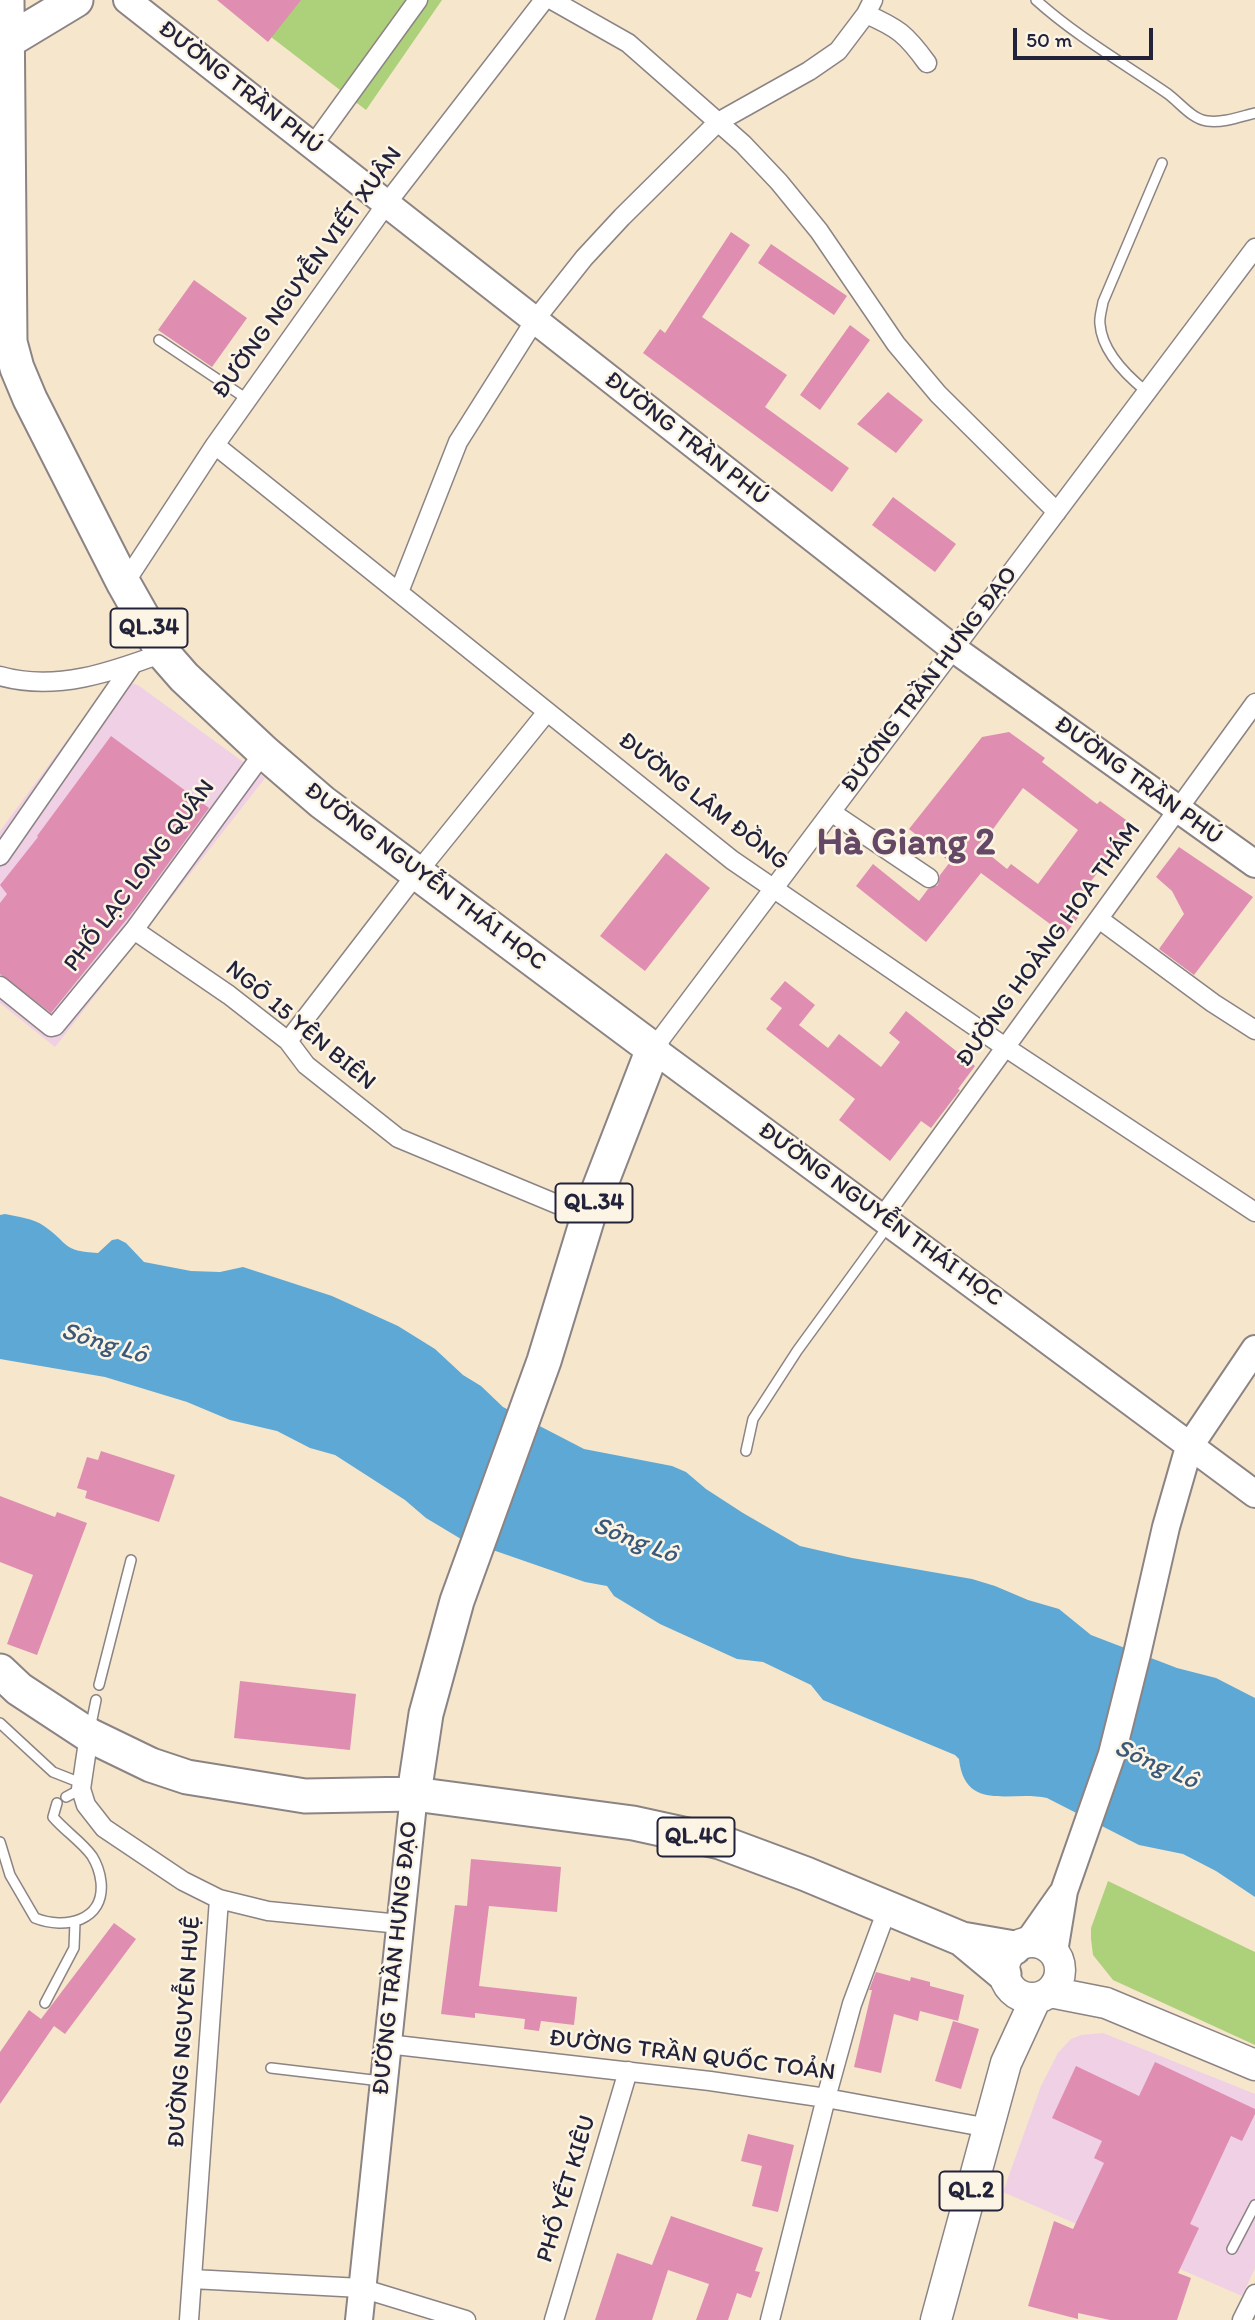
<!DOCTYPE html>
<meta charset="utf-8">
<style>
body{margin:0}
#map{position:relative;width:1255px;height:2320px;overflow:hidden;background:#f6e6cc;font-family:Itim,sans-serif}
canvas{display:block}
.scale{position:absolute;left:1013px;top:28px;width:140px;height:32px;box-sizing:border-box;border:4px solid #22223b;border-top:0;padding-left:9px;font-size:21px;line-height:24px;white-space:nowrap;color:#22223b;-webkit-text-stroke:5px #fcf5e5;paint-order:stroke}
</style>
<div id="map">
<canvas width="1255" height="2320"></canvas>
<div class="scale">50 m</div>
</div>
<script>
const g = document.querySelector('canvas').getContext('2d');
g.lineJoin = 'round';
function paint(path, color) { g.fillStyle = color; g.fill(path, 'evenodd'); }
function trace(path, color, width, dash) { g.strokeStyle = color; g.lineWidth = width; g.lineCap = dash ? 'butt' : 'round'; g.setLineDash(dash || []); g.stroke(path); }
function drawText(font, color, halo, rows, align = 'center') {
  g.font = font + ' Itim,sans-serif'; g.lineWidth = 5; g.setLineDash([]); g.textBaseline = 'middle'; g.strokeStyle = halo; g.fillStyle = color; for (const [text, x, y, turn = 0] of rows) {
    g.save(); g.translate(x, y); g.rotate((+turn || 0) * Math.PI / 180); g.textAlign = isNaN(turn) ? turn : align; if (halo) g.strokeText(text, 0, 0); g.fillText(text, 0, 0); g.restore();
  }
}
const built = new Path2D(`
 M113 678 138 685 265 778 55 1047 0 1003V831Z
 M1103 2033 1255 2094V2268L1242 2296 1003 2192 1041 2086 1058 2053 1071 2039 1081 2035Z`);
const green = new Path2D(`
 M223 0H442L366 110Z
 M1108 1881 1255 1952V2045L1113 1980 1093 1955 1091 1939V1928Z`);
const water = new Path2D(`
 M5 1214C18 1217 33 1218 44 1226 70 1244 61 1251 98 1253L112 1240 118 1239 126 1243 144 1262 191 1271 220 1272 243 1267 332 1296 398 1326 435 1349 463 1375 481 1386 503 1407 584 1449 672 1466 686 1472 706 1489 743 1513 800 1546 852 1558 972 1579 995 1586 1028 1600 1059 1609 1091 1635 1177 1668 1216 1678 1255 1698V1897L1216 1871 1183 1854 1139 1845 1047 1798C1011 1790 965 1813 959 1759L955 1755 823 1700 811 1685 763 1662 737 1659 660 1624 614 1596 607 1586 585 1582 461 1539 426 1518 405 1500 335 1455 310 1448 277 1431 230 1420 187 1402 105 1377 0 1359V1215Z`);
const building = new Path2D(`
 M217 0H301L268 42Z
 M731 232 750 245 702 317 787 375 765 407 849 468 832 492 643 353 660 329 665 333Z
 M771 244 847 296 834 315 758 263Z
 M194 280 247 318 212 367 158 330Z
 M850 325 870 340 820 410 800 395Z
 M888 392 923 420 896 453 857 424Z
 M893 497 956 544 935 572 872 525Z
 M1009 732 1045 758 1042 762 1097 804 1100 801 1133 825 1071 908 1080 915 1065 935 981 873 926 942 856 886 873 864 919 901 928 889 938 885 940 875 950 862 909 829 982 737ZM1023 788 1078 830 1038 884 1011 864 1007 869 980 847Z
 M111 736 209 808 135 909 51 1013 0 974V903L7 894 0 885 38 837 37 836Z
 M1179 847 1253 897 1194 975 1159 949 1184 914 1172 891 1156 877Z
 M666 853 710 888 645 971 600 936Z
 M785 981 815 1005 799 1025 828 1048 839 1034 881 1067 900 1042 889 1033 906 1011 975 1066 958 1089 960 1090 931 1128 921 1121 890 1161 839 1120 855 1099 766 1029 782 1008 770 999Z
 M101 1451 175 1475 159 1522 85 1498 87 1491 77 1488 87 1457 98 1460Z
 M0 1496 55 1517 57 1512 87 1523 37 1655 7 1644 33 1575 0 1562Z
 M240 1681 356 1694 350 1750 234 1738Z
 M471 1859 561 1867 557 1912 489 1906 479 1986 577 1997 574 2025 541 2021 539 2031 524 2029 525 2019 475 2013V2018L441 2014 455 1905 467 1906Z
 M114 1923 136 1939 65 2034 54 2026 0 2104V2052L29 2010 41 2019Z
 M876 1972 910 1981 911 1977 930 1982V1986L964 1995 958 2021 920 2011 918 2021 894 2014 881 2073 854 2067 872 1990H869Z
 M953 2021 979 2029 961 2089 935 2081Z
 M1155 2062 1255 2109V2114L1242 2141 1231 2136 1190 2224 1199 2228 1178 2273 1191 2278 1177 2320H1110L1078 2313V2319L1028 2306 1054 2221 1073 2229 1104 2163 1094 2158 1102 2141 1052 2118 1076 2066 1139 2096Z
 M748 2134 794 2145 778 2212 752 2206 762 2166 741 2161Z
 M671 2216 763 2248 755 2271 760 2272 751 2298 737 2293 728 2320H696L709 2284 668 2270 652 2320H595L617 2253 652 2265Z`);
const lane = new Path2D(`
 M1036 0C1076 36 1123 63 1168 94 1180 103 1192 119 1207 121 1224 123 1239 117 1255 113
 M159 340 247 399
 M1147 392C1127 376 1102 352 1100 324 1099 317 1102 309 1103 302L1162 163
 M746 1451 753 1419 797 1351 888 1226
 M99 1685 131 1560
 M0 1723 53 1772 81 1783
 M90 1729 96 1700
 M66 1797 81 1789
 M0 1842 10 1875 35 1918C65 1930 105 1921 101 1882 100 1873 97 1864 92 1856 82 1842 65 1831 53 1817L57 1803
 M45 2003 74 1948 75 1922
 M271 2068 381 2081
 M1232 2249 1255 2205`);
const street = new Path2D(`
 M552 0 628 43 743 144 779 182 819 231 896 344 938 394 1057 512
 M866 14C898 28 906 34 927 63
 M313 145 418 0
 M215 445 732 860 1005 1047 1255 1212
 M124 584 215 445 387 203 544 0
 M399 592 458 442 535 320 584 258 622 217 718 122 809 71 838 51 866 14 873 0
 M0 676C56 692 111 672 163 653
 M831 812 929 878
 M0 856 133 664
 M1099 919 1213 1003 1255 1030
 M134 930 229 995 288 1041 306 1065 398 1138 588 1217
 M0 986 51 1027 55 1026 134 930 264 752
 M288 1041 417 873 547 712
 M653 1049 1255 248
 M883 1216 1255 703
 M89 1735 81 1789 86 1805 104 1828 183 1881 219 1899 268 1911 400 1924
 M387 2044 710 2081 826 2098 989 2128
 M192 2279 361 2288 466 2320
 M189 2320 219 1899
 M554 2320 628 2071
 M770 2320 826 2098 852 2004 888 1907
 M1242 2320 1255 2294`);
const secondary = new Path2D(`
 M127 0 954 649 1255 864
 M653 1049C855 1196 1054 1346 1255 1494
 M1028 1942 1061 1895
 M1054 1952 1064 1891 1112 1754 1137 1654 1166 1527 1189 1447 1255 1349
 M359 2320 414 1794`);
const primary = new Path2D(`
 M1004 1970a28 28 0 1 1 56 0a28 28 0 1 1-56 0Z
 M1050 1992 1106 2003 1255 2065
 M936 2320 1006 2063 1036 1998`);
const highway = new Path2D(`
 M7 0 10 342 17 368 30 399 124 584 163 653 184 677 264 752 322 802 653 1049 588 1217 544 1361 457 1601 426 1714 414 1794
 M8 41 76 0
 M0 1671 19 1689 89 1735 151 1765 187 1777 305 1796 414 1794 633 1823 720 1842 806 1874 962 1939 1014 1948
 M962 1939 1004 1974`);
const shields = [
 [149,628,77],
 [594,1203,77],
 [696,1837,77],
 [971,2191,63]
];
const shieldNames = [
 ["QL.34",149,628],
 ["QL.34",594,1203],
 ["QL.4C",696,1837],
 ["QL.2",971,2191]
];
const streetNames = [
 ["ĐƯỜNG TRẦN PHÚ",240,88,38],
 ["ĐƯỜNG NGUYỄN VIẾT XUÂN",308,273,-54],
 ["ĐƯỜNG TRẦN PHÚ",686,439,38],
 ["ĐƯỜNG TRẦN HƯNG ĐẠO",930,680,-53],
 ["ĐƯỜNG TRẦN PHÚ",1138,781,36],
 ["ĐƯỜNG LÂM ĐỒNG",703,802,38],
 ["PHỐ LẠC LONG QUÂN",140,876,-53],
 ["ĐƯỜNG NGUYỄN THÁI HỌC",425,877,37],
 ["ĐƯỜNG HOÀNG HOA THÁM",1049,945,-54],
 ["NGÕ 15 YÊN BIÊN",300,1026,40],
 ["ĐƯỜNG NGUYỄN THÁI HỌC",880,1215,36],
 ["ĐƯỜNG TRẦN HƯNG ĐẠO",396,1958,-84],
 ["ĐƯỜNG NGUYỄN HUỆ",185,2032,-86],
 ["ĐƯỜNG TRẦN QUỐC TOẢN",692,2056,7],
 ["PHỐ YẾT KIÊU",567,2189,-73]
];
const waterNames = [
 ["Sông Lô",104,1344,17],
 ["Sông Lô",635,1541,21],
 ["Sông Lô",1156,1765,24]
];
const townNames = [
 ["Hà Giang 2",906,844]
];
paint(built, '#f0d0e5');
paint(green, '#add17a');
paint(water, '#5da8d5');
paint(building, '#df8eb2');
trace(lane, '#8c8484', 12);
trace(street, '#8c8484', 21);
trace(secondary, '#8c8484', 30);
trace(primary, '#8c8484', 33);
trace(highway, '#8c8484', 37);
trace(lane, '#fff', 9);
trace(street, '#fff', 18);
trace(secondary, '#fff', 26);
trace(primary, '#fff', 30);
trace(highway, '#fff', 33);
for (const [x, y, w] of shields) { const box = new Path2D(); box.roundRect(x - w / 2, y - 19.5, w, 39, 5); g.fillStyle = '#fcf5e5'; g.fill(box); trace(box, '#22223b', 2); }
drawText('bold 23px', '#22223b', null, shieldNames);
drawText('24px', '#22223b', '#fcf5e5', streetNames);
drawText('italic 26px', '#3a5879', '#fcf5e5', waterNames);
drawText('bold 38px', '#644865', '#fcf5e5', townNames);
</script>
